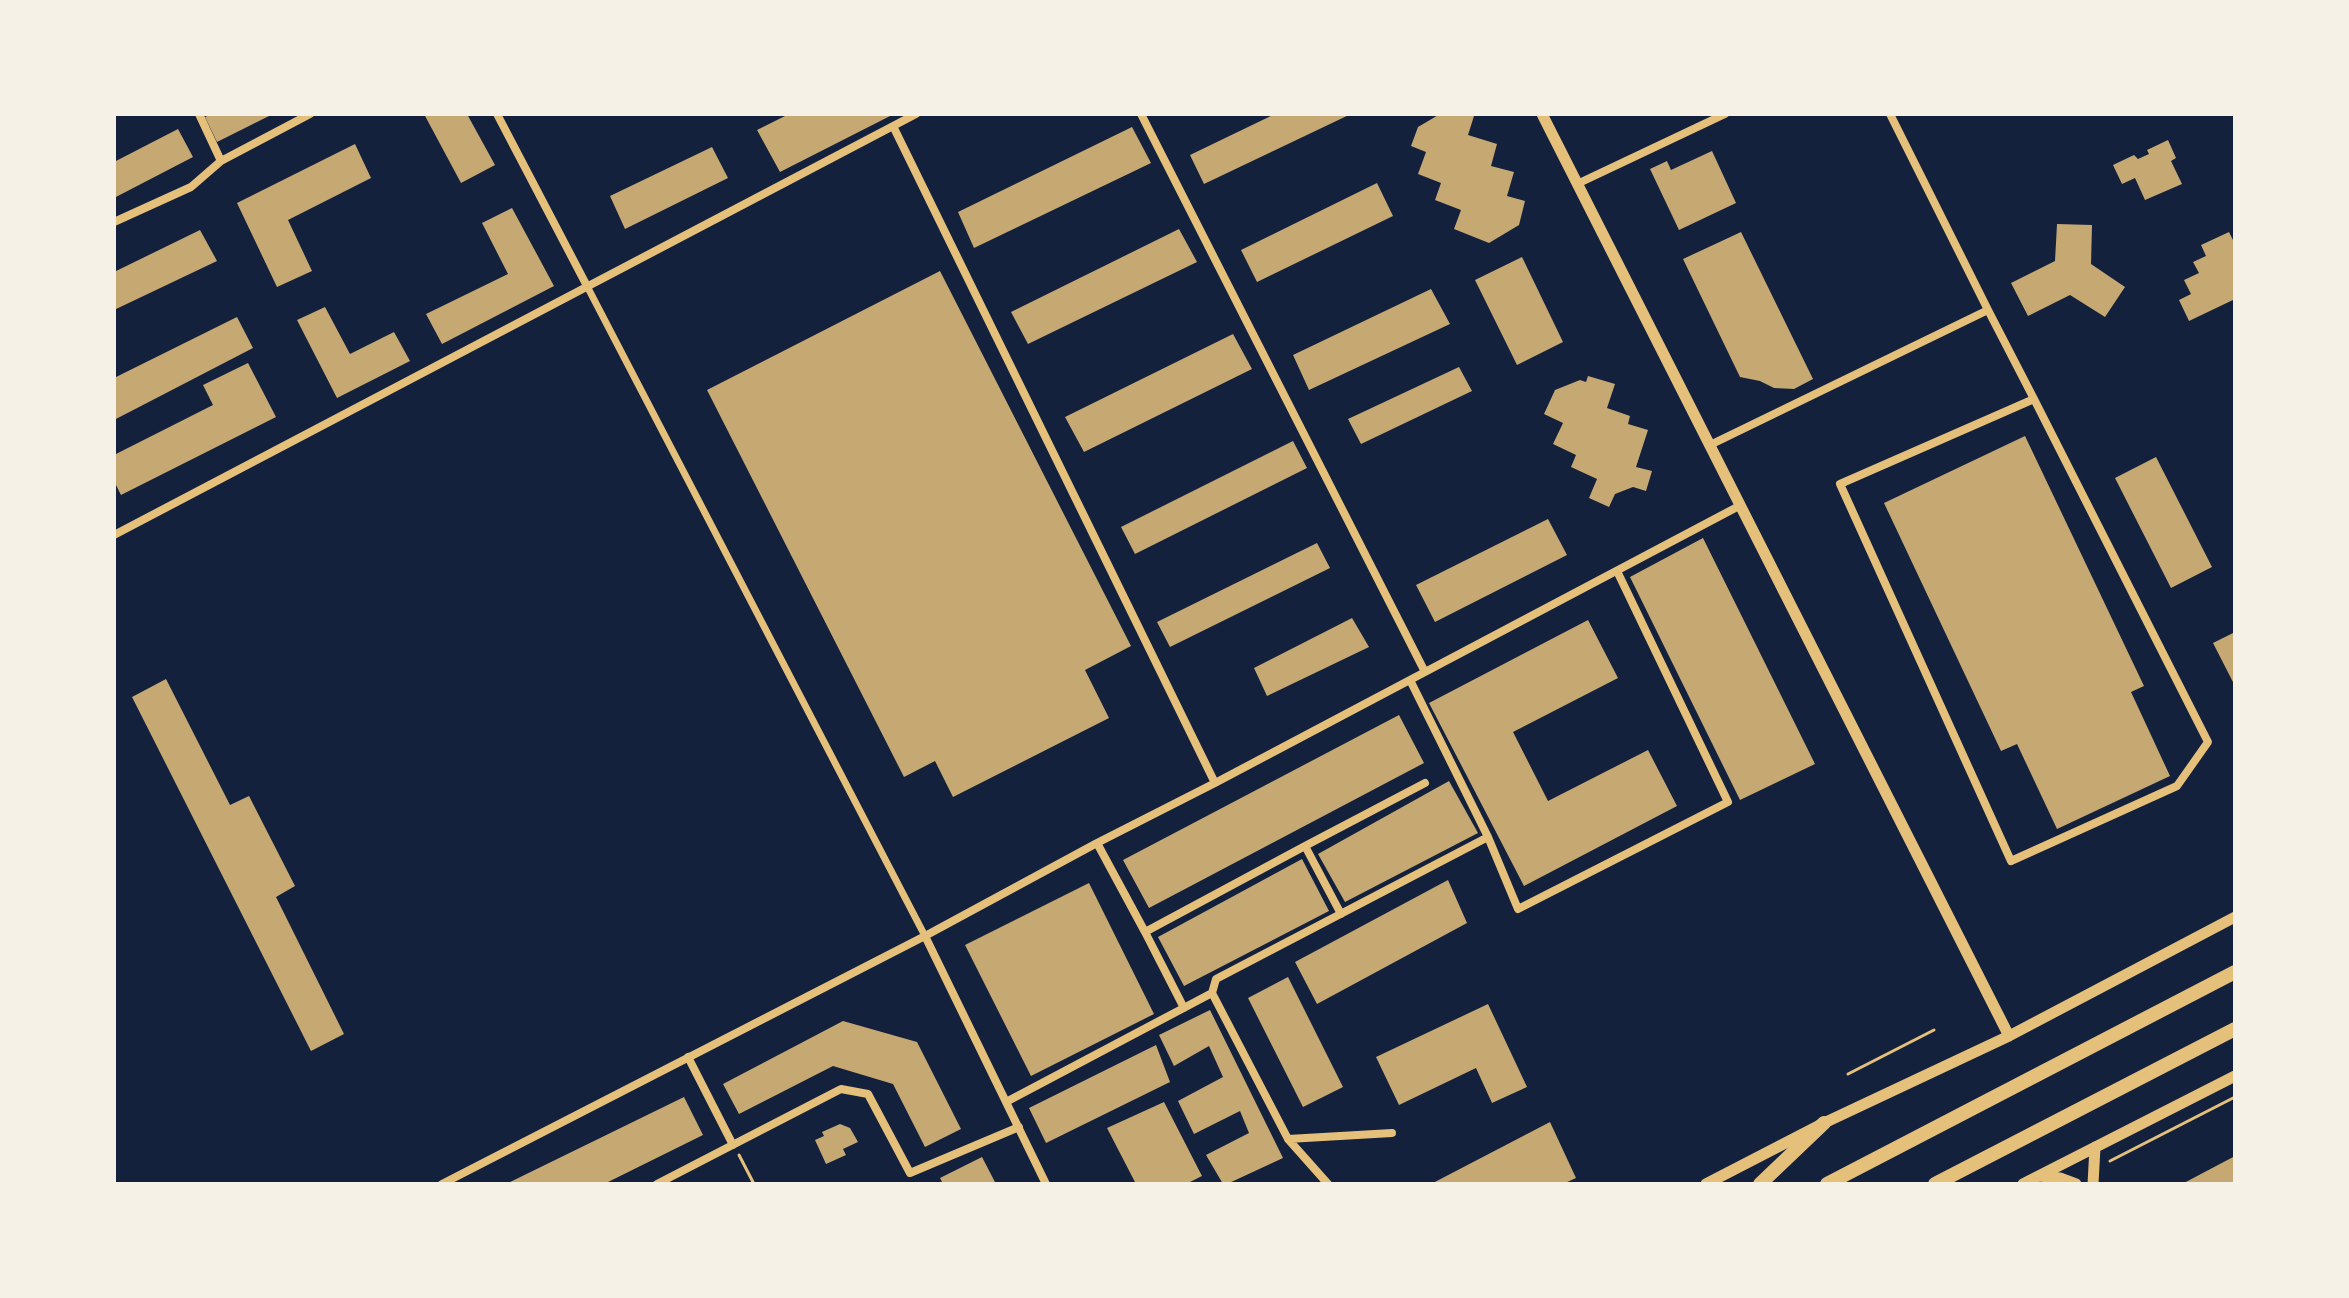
<!DOCTYPE html>
<style>
body{margin:0}
#map{position:relative;width:2349px;height:1298px;overflow:hidden;background:#14213d;font-family:"Times New Roman",serif}
canvas{display:block}
.frame{position:absolute;inset:0;border:116px solid #f6f1e7;pointer-events:none}
</style>
<div id="map">
<canvas width="2349" height="1298"></canvas>
<div class="frame"></div>
</div>
<script>
const g = document.querySelector('canvas').getContext('2d');
g.lineJoin = 'round';
function paint(path, color) { g.fillStyle = color; g.fill(path, 'evenodd'); }
function trace(path, color, width, dash) { g.strokeStyle = color; g.lineWidth = width; g.lineCap = dash ? 'butt' : 'round'; g.setLineDash(dash || []); g.stroke(path); }
const building = new Path2D(`
 M212 114H273L217 142 205 117Z
 M424 114H467L495 165 461 183Z
 M789 114H894L780 172 757 130Z
 M1275 114H1351L1204 184 1190 155Z
 M1440 114 1474 116 1468 135 1497 144 1491 166 1514 172 1507 196 1525 201 1519 225 1489 243 1454 229 1461 210 1435 200 1441 183 1418 174 1426 152 1411 146 1418 127Z
 M1132 127 1151 163 974 248 958 212Z
 M178 129 193 157 114 198V162Z
 M2168 140 2176 158 2171 161 2182 184 2145 200 2135 178 2122 184 2113 165 2134 155 2138 159 2149 154 2147 150Z
 M355 144 371 178 288 220 312 271 277 287 237 203Z
 M712 147 728 178 625 229 610 196Z
 M1712 151 1736 203 1679 230 1650 169 1667 161 1671 170Z
 M1377 183 1393 216 1257 282 1241 250Z
 M512 208 554 286 442 344 426 314 508 274 482 223Z
 M2057 224 2092 225 2091 264 2125 287 2105 317 2070 295 2028 316 2011 283 2055 261Z
 M1179 229 1197 262 1028 344 1011 312Z
 M200 230 217 261 114 310V272Z
 M1741 232 1813 379 1794 389 1774 388 1760 381 1740 377 1683 259Z
 M2229 232 2235 244V299L2189 321 2179 300 2191 294 2184 280 2199 273 2193 262 2206 256 2201 245Z
 M1522 257 1563 342 1517 365 1475 280Z
 M940 271 1131 646 1085 670 1109 718 953 797 935 761 904 777 707 390Z
 M1431 289 1450 324 1309 390 1293 355Z
 M325 307 350 354 394 332 410 361 337 398 297 320Z
 M237 317 253 348 114 420V378Z
 M1233 334 1252 369 1084 452 1065 417Z
 M248 363 276 417 121 495 114 481V455L213 405 203 385Z
 M1459 367 1472 391 1361 444 1348 419Z
 M1588 376 1615 384 1607 408 1630 416 1628 424 1648 430 1636 467 1652 471 1646 491 1633 487 1615 494 1609 507 1589 498 1597 479 1571 467 1576 455 1553 444 1563 423 1544 414 1555 390 1580 380 1586 382Z
 M2025 436 2144 686 2131 692 2170 776 2057 829 2017 744 2001 751 1884 503Z
 M1293 441 1307 468 1135 554 1121 527Z
 M2156 457 2212 567 2171 588 2115 478Z
 M1548 519 1567 555 1435 622 1416 585Z
 M1703 538 1815 764 1740 800 1630 577Z
 M1317 543 1330 568 1170 647 1157 622Z
 M1352 618 1369 647 1267 696 1254 668Z
 M1588 620 1618 678 1513 732 1548 801 1648 750 1677 806 1524 886 1429 703Z
 M2235 632V686L2213 643Z
 M166 679 230 805 249 796 295 886 276 897 344 1034 311 1051 132 697Z
 M1399 715 1424 763 1149 908 1123 860Z
 M1449 781 1478 833 1345 902 1318 854Z
 M1302 859 1329 911 1184 986 1158 937Z
 M1448 880 1467 923 1317 1004 1295 962Z
 M1089 883 1154 1014 1031 1076 965 945Z
 M1288 977 1343 1087 1303 1107 1248 998Z
 M1488 1004 1527 1087 1492 1103 1476 1068 1399 1105 1376 1057Z
 M1210 1010 1283 1158 1227 1184H1223L1206 1155 1249 1133 1240 1111 1194 1134 1178 1101 1223 1077 1209 1046 1174 1066 1159 1035Z
 M843 1021 917 1042 961 1129 925 1147 893 1084 833 1066 739 1114 723 1084Z
 M1156 1045 1170 1082 1046 1143 1029 1108Z
 M684 1097 703 1135 604 1184H506Z
 M1164 1102 1202 1176 1186 1184H1136L1107 1128Z
 M1550 1122 1576 1178 1563 1184H1431Z
 M840 1124 850 1128 858 1142 843 1149 846 1155 826 1164 815 1140 824 1136 822 1132Z
 M2235 1156V1184H2182Z
 M982 1157 996 1184H943L940 1178Z`);
const path = new Path2D(`
 M1848 1074 1934 1030
 M739 1155 754 1184
 M2110 1161 2235 1097`);
const pedestrian = new Path2D(`
 M588 288 925 936`);
const minor = new Path2D(`
 M199 114 221 161
 M497 114 588 288
 M1141 114 1425 672
 M893 126 1215 783
 M1577 184 1725 114
 M114 222 191 187 221 161 310 114
 M1988 310 2034 399 1840 484 2011 861 2177 786 2208 742 2034 399
 M1710 445 1988 310 1890 114
 M114 535 916 114
 M1488 837 1518 909 1728 802 1617 571
 M1097 843 1145 932
 M1341 914 1305 846 1425 783
 M925 936 1046 1184
 M1212 993 1288 1139 1392 1133
 M1184 1008 1145 932 1305 846
 M688 1057 733 1145
 M1006 1102 1212 993 1216 979 1488 837 1410 680
 M1288 1139 1328 1184
 M442 1184 925 936 1097 843 1215 783 1741 505
 M657 1184 841 1089 868 1094 910 1173 1019 1127`);
const tertiary = new Path2D(`
 M1542 114 2009 1036
 M2039 1176 2060 1178 2076 1184
 M1706 1184 1824 1123 2009 1036 2235 917
 M2023 1184 2235 1076
 M2093 1184 2095 1147`);
const trunk = new Path2D(`
 M1760 1184 1824 1123
 M1827 1184 2235 972
 M1935 1184 2235 1029`);
paint(building, '#c6a872');
trace(path, '#e5c07b', 3);
trace(pedestrian, '#e5c07b', 7);
trace(minor, '#e5c07b', 8);
trace(tertiary, '#e5c07b', 11);
trace(trunk, '#e5c07b', 14);
</script>
